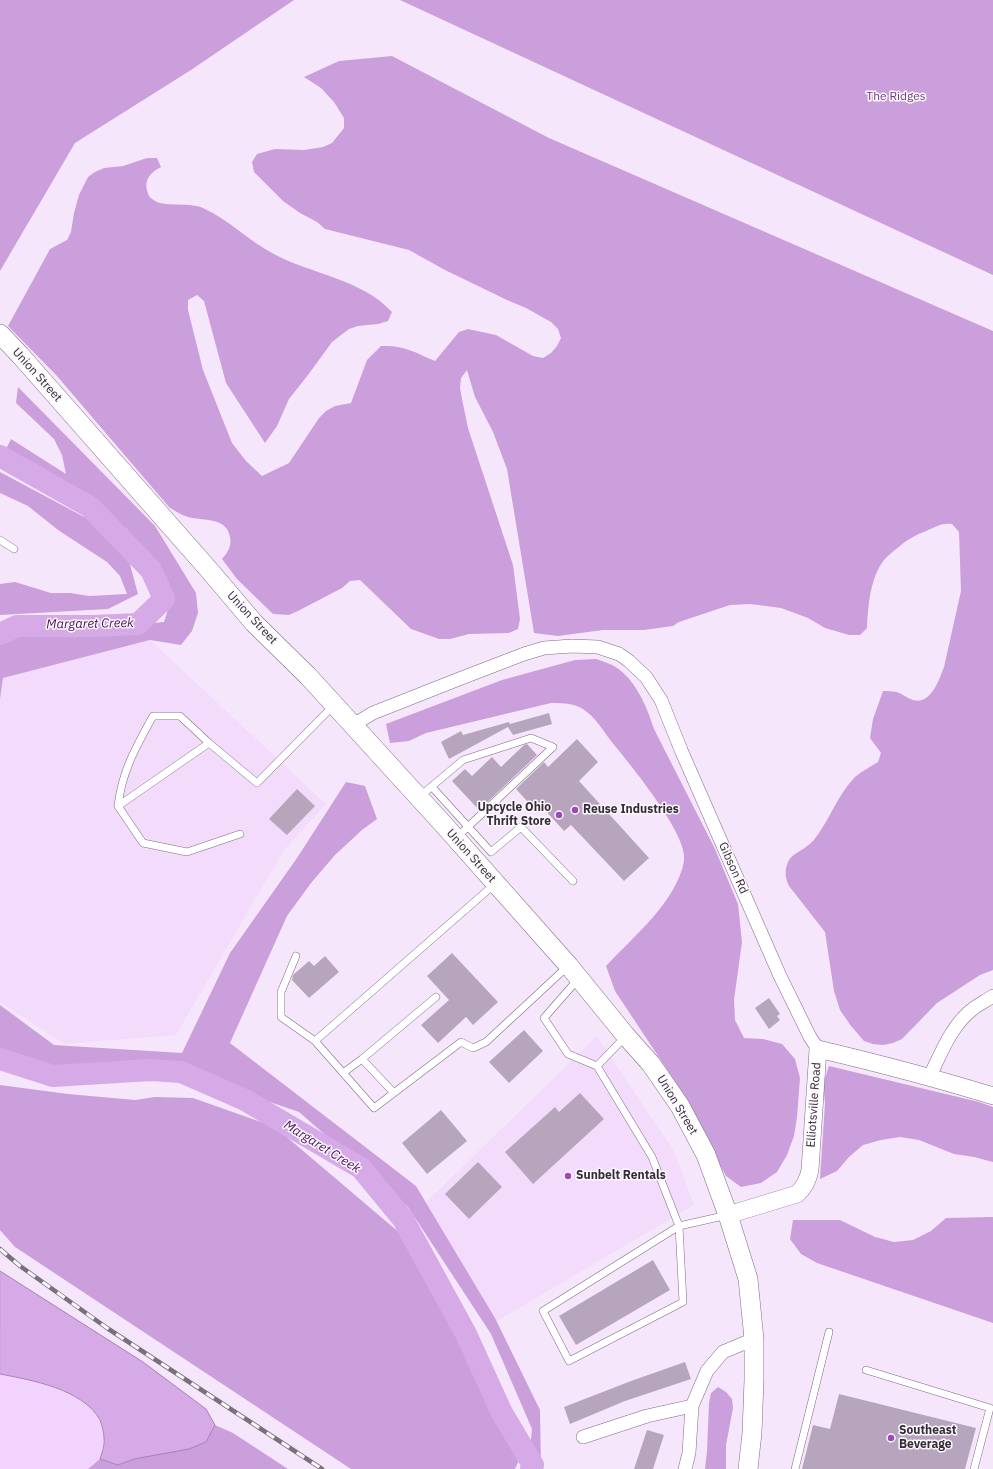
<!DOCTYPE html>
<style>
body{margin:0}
canvas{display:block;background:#f6e6fb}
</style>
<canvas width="993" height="1469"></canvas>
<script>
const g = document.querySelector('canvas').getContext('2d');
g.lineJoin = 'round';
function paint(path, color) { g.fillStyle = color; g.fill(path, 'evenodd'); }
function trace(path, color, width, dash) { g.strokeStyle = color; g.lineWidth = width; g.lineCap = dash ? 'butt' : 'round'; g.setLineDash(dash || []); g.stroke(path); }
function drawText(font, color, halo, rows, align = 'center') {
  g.font = font + ' "IBM Plex Sans",sans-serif'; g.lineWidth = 3; g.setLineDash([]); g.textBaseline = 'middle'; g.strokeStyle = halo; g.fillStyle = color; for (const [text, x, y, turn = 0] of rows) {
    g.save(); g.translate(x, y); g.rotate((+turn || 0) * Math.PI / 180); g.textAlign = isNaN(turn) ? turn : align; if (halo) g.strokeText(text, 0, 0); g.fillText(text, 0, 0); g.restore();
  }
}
const built = new Path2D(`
 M150 640 326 804 284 850 176 1035 64 1044 0 1002V699L3 678Z
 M597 1036 674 1151 694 1205 497 1321 426 1202Z`);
const green = new Path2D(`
 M0 1374 35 1381 72 1395 88 1405 100 1421 104 1439 100 1459 88 1469H0Z`);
const forest = new Path2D(`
 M0 0H294L191 70 75 143 0 271Z
 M400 0H993V275Z
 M392 56 549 138 993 331V970L980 975 937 1003 902 1039 893 1043 883 1045 873 1044 864 1041 851 1026 840 1010 834 991 825 932 789 886C785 878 784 869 789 860 793 853 806 849 813 841 829 822 837 795 855 777 862 771 870 767 878 762L881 753 870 738 873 719 883 691C887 691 892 691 896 692 902 693 906 698 913 700 931 705 939 680 944 667L961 591 959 532 952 524C940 523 937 527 926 531 916 535 908 539 900 546 894 551 888 555 884 560 870 578 868 607 867 628L860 635H849L825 628 808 618 781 608 750 604 730 605 679 622 673 626 644 630H603L558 636 534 633 507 469 493 432 475 397 467 370 461 378 460 388 462 399 468 428 513 565 520 619 518 629 509 633 469 634 450 639H439L411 629 360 580 350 581 342 588 298 611 289 615 273 614 237 579 222 559C228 552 232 546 230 537 227 517 203 521 188 517 181 515 175 511 169 507L57 376 8 326 50 249 67 240 71 232 74 213 79 195 88 177 95 172 104 168 123 166 147 158H157L161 167C151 172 143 180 148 193 148 194 149 197 151 198 161 209 187 201 203 208 229 220 248 240 272 253 310 274 362 279 392 312L388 321 378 324 358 326 349 329 332 342 308 375 289 399 277 426 265 443 226 383 204 301 197 295 188 300V310L203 370 232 443 246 461 262 476 289 463 319 418 326 411 335 406 351 403 367 360 381 346C404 345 414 352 435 361L459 332 468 329 496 335 533 356 543 358 551 353 557 346 561 338 558 329 551 322 526 308 507 300 445 270 409 250 325 229 317 222 300 213 283 201 254 172 252 162 257 154 275 149 304 150 323 147 332 143 344 128V118L334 102 321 88 304 77 339 61Z
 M18 387 155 526 196 593 198 613 192 631 181 645 150 640 3 678 0 699V642L13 637 63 631 164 622 170 603 169 583 156 568 127 529 6 449 11 439 66 474 62 455 54 439 16 403Z
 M0 472 88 519 104 531 129 561 138 594 108 609 0 615V584L15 582 51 593H70L89 596 127 594 120 576 107 562 58 530 28 506 0 493Z
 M596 659C602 661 609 663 614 666 635 678 647 707 654 729L715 849 738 904 742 942 734 1000 735 1020 744 1038 763 1039 782 1044 795 1059 800 1078 797 1117 794 1136 787 1155 777 1172 761 1183 741 1187 726 1176 676 1083 615 991 606 966C633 937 677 901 684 861 689 835 628 762 611 741 604 732 597 720 588 713 578 703 564 703 551 703L426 733 409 741 390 743 386 724 502 680 575 660Z
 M346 782 365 786 377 819 362 830 335 855 311 883 287 916 230 1043 416 1186 495 1318 540 1410 541 1469H528L532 1429 491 1334 408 1207 299 1112 215 1083 179 1069 71 1074 0 1054V1005L54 1045 182 1053 230 953 297 858Z
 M829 1066 979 1102 993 1107V1162L974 1157 954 1154 919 1140 900 1137 881 1140 863 1145 849 1157 837 1171 820 1179 825 1103 823 1084Z
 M0 1085 68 1094 135 1100 155 1097 193 1098 275 1127 408 1240 513 1433 524 1449 515 1469H351L15 1247 0 1230Z
 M993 1217V1323L817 1263 801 1254 790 1239 793 1220H840L875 1237 894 1242 913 1240 931 1231 946 1218Z
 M718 1387 726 1392 732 1399 733 1408 726 1445V1469H705L707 1451 709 1403 711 1393Z
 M215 1425 233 1433 288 1469H88L100 1459 118 1465 134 1459 206 1442Z`);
const water = new Path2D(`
 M0 1271 143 1362 206 1409 215 1425 206 1442 189 1449 134 1459 118 1465 100 1459C102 1453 105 1444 104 1438 104 1433 102 1425 100 1420 83 1389 31 1380 0 1374Z`);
const river = new Path2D(`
 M0 456 90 507 151 570 164 599 138 624 93 626H17L0 634
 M0 1059 53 1076 151 1070 181 1072 245 1100 361 1168 403 1219 466 1334 502 1413 533 1465 531 1469`);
const building = new Path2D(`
 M549 713 552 724 513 735 508 727 449 759 441 742 461 731 463 735 509 722 510 724Z
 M577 739 598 762 579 781 649 858 624 881 571 825 564 831 543 808 538 813 516 789 544 762 548 767Z
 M527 744 537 755 479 810 452 781 465 769 472 776 492 757 501 767 524 745Z
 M297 789 315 806 287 835 269 819Z
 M452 953 498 1002 473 1025 466 1017 438 1043 421 1025 449 1000 427 976Z
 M325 956 339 972 309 998 292 980 293 975 309 961 314 966Z
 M769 998 780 1014 777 1016 780 1020 769 1029 755 1008Z
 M524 1030 543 1051 509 1083 489 1062Z
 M580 1093 604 1119 533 1184 505 1152 555 1107 559 1112Z
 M441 1110 467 1141 427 1174 402 1143Z
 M478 1162 502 1187 469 1219 445 1194Z
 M653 1260 670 1290 576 1345 559 1316Z
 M685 1362 691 1379 625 1401 570 1424 564 1407 631 1381Z
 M839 1394 976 1428 965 1469H802L813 1425 830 1429Z
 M647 1430 664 1435 653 1469H634Z`);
const service = new Path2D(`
 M0 540 14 549
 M432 787 491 852 521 827 573 881
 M419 797 463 760 531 738 553 747 456 838
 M118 806C122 771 136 747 153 716H180L209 743
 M240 834 187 852 143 843 118 806 209 743 257 783 334 705
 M496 883 315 1041 374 1108 461 1042 473 1048 486 1042 568 966
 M296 956 281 992V1017L315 1041
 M579 978 544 1018 568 1054 597 1066
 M625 1037 597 1066 652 1157 679 1226 728 1215
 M362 1059 394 1093
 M343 1073 362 1059 436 997
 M679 1226 683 1302 569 1361 543 1311Z
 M866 1370 990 1408 974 1469
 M795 1469 829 1332`);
const minor = new Path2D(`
 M353 725 373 713 459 679 524 654 544 648 572 646 598 647 619 654 629 661 646 677 661 700 681 750 780 976 810 1037 818 1049
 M930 1076C941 1053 952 1024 974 1008 980 1004 987 1000 993 996
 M583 1437 647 1416 692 1406
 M685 1469 689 1453 692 1406 707 1371 723 1352 754 1339`);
const tertiary = new Path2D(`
 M728 1215 797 1194C805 1187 808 1180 810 1170L818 1049C877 1063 935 1078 993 1096`);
const secondary = new Path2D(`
 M0 334 20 355 210 571 254 623 308 676 444 825 569 966 626 1036 651 1064 680 1106 706 1155 728 1215 748 1279 754 1339V1380L752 1433 748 1469`);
const rail = new Path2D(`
 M0 1249 20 1266 107 1328 322 1469`);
const markers = [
 [575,810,4,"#9d4ab8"],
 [559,815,4,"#9d4ab8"],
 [568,1176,4,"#9d4ab8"],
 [891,1438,4,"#9d4ab8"]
];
const parkNames = [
 ["The Ridges",896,97]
];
const streetNames = [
 ["Union Street",37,375,48],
 ["Union Street",252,618,47],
 ["Union Street",471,856,48],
 ["Gibson Rd",733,868,66],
 ["Union Street",677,1105,59],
 ["Elliotsville Road",814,1105,-86]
];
const poiNames = [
 ["Upcycle Ohio",551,808,"right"],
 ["Thrift Store",551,822,"right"],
 ["Reuse Industries",583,810],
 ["Sunbelt Rentals",576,1176],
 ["Southeast",899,1431],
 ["Beverage",899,1445]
];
const waterNames = [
 ["Margaret Creek",90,624,-1],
 ["Margaret Creek",322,1147,32]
];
paint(built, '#f3dbfc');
paint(green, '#f2d2fe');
paint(forest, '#cb9fdb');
paint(water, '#d6aae6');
trace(water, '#a584b2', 1);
trace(river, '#d6aae6', 22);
paint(building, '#b7a5be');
trace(service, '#7d6c83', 8);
trace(minor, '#7d6c83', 14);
trace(tertiary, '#7d6c83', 18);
trace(secondary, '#7d6c83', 20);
trace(service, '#fff', 7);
trace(minor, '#fff', 13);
trace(tertiary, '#fff', 17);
trace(secondary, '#fff', 19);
trace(rail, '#7a6f7d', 4.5);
trace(rail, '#fcf8fd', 3, [9]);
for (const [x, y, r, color] of markers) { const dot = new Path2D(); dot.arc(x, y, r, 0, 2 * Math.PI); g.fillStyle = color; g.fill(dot); trace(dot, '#fcf8fd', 1.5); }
drawText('12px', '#6d387f', '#fcf8fd', parkNames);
drawText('12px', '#342d37', '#fcf8fd', streetNames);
drawText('bold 12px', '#342d37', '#fcf8fd', poiNames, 'left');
drawText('italic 13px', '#471158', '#fcf8fd', waterNames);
</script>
